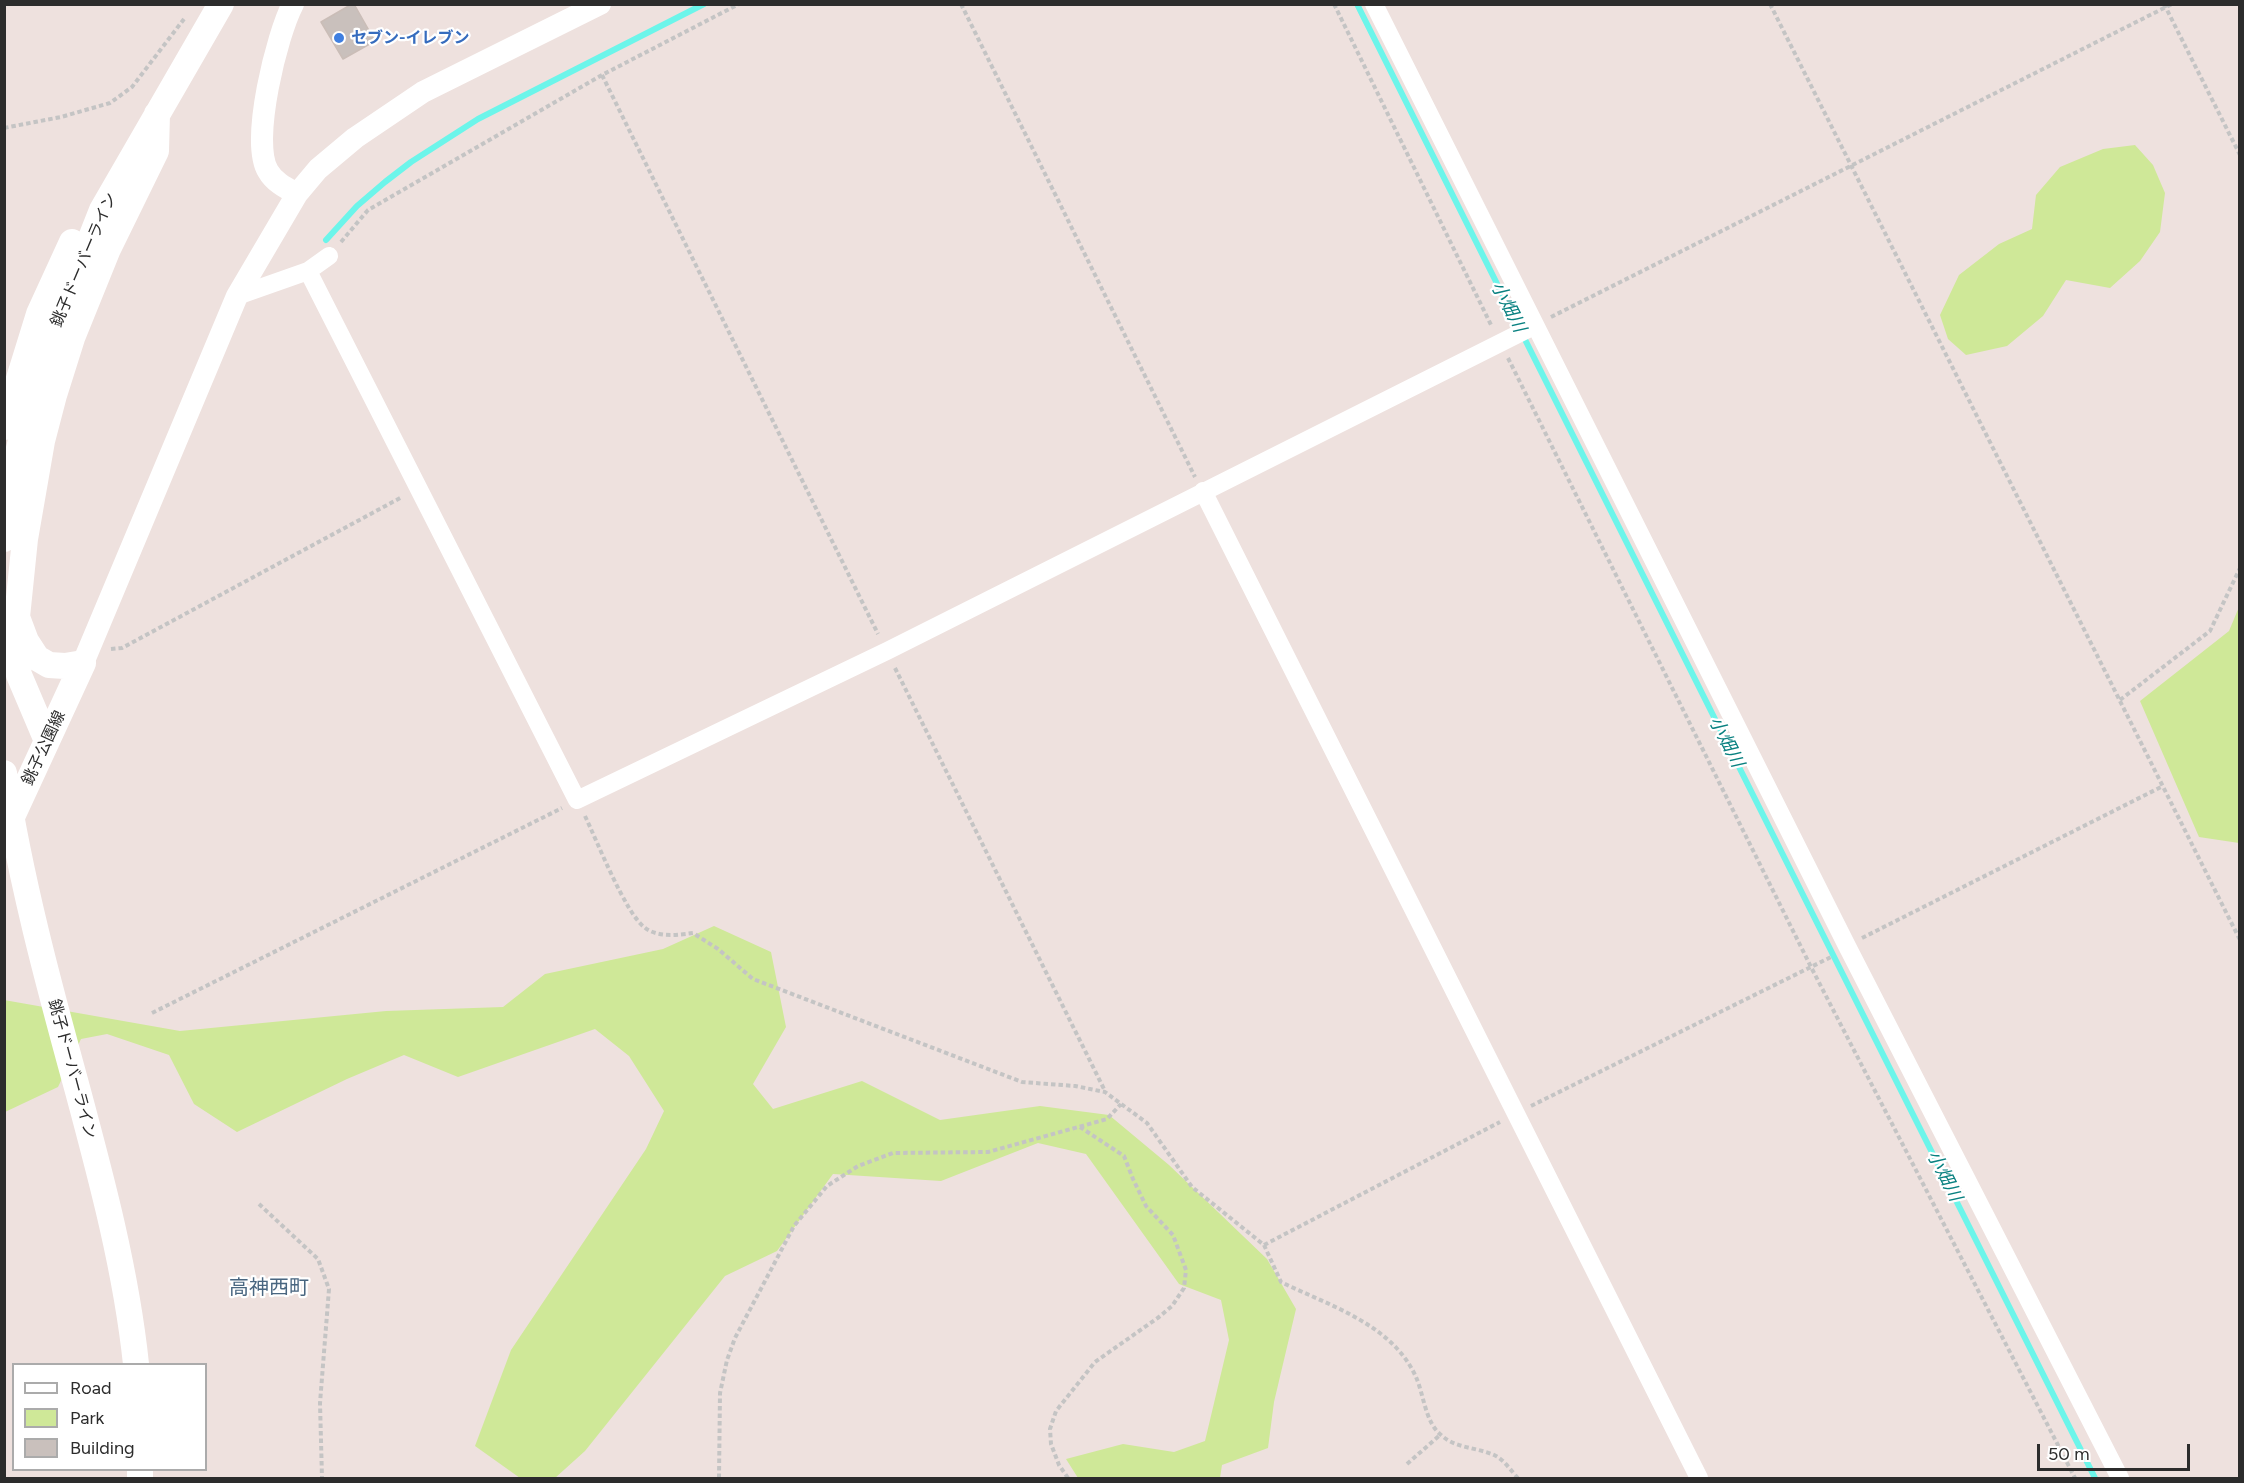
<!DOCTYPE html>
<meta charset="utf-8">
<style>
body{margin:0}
#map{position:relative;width:2244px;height:1483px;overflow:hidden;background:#eee1de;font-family:Figtree,sans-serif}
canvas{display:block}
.frame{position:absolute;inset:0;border:6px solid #2c2c2c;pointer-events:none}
.legend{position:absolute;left:12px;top:1363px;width:195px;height:108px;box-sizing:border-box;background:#fff;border:2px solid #ababab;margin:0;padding:8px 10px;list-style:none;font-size:18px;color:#2c2c2c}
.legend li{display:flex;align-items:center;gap:12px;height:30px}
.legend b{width:30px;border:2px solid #ababab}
.scale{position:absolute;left:2037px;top:1444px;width:153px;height:27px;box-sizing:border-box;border:3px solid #2c2c2c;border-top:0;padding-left:8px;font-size:18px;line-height:21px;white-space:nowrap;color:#2c2c2c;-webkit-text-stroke:4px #fff;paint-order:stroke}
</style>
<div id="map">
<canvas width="2244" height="1483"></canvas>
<div class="frame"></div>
<ul class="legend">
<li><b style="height:8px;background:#fff"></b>Road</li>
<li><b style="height:16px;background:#cfe898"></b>Park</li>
<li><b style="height:16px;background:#c9c0bc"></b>Building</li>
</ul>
<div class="scale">50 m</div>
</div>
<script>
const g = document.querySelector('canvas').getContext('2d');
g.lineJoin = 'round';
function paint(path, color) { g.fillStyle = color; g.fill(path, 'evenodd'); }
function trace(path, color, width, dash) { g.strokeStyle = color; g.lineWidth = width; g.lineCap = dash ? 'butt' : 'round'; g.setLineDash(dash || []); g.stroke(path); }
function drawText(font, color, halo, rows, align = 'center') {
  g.font = font + ' Figtree,"Noto Sans JP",sans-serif'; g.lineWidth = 4.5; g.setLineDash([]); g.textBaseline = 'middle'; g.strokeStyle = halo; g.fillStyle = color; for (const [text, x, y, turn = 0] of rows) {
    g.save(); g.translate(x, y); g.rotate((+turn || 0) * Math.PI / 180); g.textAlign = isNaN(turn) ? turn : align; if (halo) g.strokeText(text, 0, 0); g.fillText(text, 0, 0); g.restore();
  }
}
const green = new Path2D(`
 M2135 145 2153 165 2165 193 2160 232 2140 261 2110 288 2066 280 2043 316 2007 346 1966 355 1948 339 1940 315 1959 275 1999 244 2032 229 2036 195 2060 167 2103 149Z
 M2239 607V843L2199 837 2140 701 2229 631Z
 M714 926 771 952 786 1027 753 1084 773 1109 862 1081 940 1120 1040 1106 1109 1115 1169 1165 1267 1259 1296 1309 1274 1402 1268 1448 1222 1465 1220 1478H1078L1066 1459 1123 1444 1174 1452 1205 1441 1229 1340 1221 1300 1179 1284 1086 1154 1038 1143 941 1181 833 1174 777 1251 725 1276 585 1451 555 1478H520L475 1446 511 1350 646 1149 664 1111 629 1056 595 1029 458 1077 404 1055 347 1079 237 1132 194 1104 169 1055 107 1034 81 1039 58 1087 5 1112 4 1000 180 1031 386 1011 503 1007 545 974 663 949Z`);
const stream = new Path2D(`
 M1357 4 2095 1478
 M326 240 357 206 385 182 411 162 478 119 704 4`);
const building = new Path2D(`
 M352 4H354L375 41 343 59 321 22Z`);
const path = new Path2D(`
 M961 4 1195 477
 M1334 4 1492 327
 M1770 4 2240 940
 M2164 4 2240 155
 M602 75 878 634
 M4 128 61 117 110 103 132 87 184 19
 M341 242 368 210 602 75 739 4
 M1551 317 2172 4
 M1508 358 1811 967 2075 1478
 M111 649 122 648 402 497
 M895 668 1105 1091
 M2120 700 2210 631 2240 568
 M585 816C597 841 625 912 644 927 657 938 678 935 693 933L718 949 753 979 1022 1082 1075 1086 1105 1092 1147 1123 1192 1187 1264 1245 1281 1282C1330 1306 1392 1324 1416 1377 1424 1395 1425 1422 1441 1435 1456 1449 1478 1447 1496 1456 1504 1460 1512 1472 1518 1478
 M1862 938 2163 786
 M152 1013 562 808
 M1531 1106 1833 956
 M259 1204 318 1259 329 1289 320 1403 322 1478
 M1264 1245 1500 1122
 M1407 1464 1440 1435
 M719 1478 720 1393 727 1360 735 1338 794 1226 827 1186 858 1166 893 1153 988 1152 1107 1119 1121 1104
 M1068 1478 1059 1465 1051 1444 1050 1429 1056 1411 1095 1362 1159 1317 1172 1306 1184 1288 1186 1270 1173 1235 1146 1206 1133 1179 1124 1156 1080 1127`);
const minor = new Path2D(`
 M1374 4 1847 946 2120 1478
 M308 271 577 800 887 651 1534 326
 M237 296 308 271 329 256
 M1203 491 1699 1478`);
const tertiary = new Path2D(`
 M293 4C277 34 250 142 268 171 274 182 286 188 297 194
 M83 663 237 296 297 194 318 169 355 138 423 92 600 4`);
const secondary = new Path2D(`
 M4 427 39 314 72 242
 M4 539 16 461 29 407 44 357 102 210 221 4
 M17 623 15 654 19 675 47 741
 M83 663 65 666 49 665 37 658 26 641 17 617 25 539 42 441 54 395 72 338 108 249 156 151 157 114
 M4 773C20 878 48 982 76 1084 101 1177 126 1269 136 1364
 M10 821 83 663
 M140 1478V1470`);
const markers = [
 [339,38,6,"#3f7fe0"]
];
const shopNames = [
 ["セブン-イレブン",351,38]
];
const streetNames = [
 ["銚子ドーバーライン",84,260,-67],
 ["銚子公園線",44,748,-65],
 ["銚子ドーバーライン",72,1069,75]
];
const waterNames = [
 ["小畑川",1508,307,63],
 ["小畑川",1726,742,63],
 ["小畑川",1944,1176,63]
];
const quarterNames = [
 ["高神西町",269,1288]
];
paint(green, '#cfe898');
trace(stream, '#6cf5ea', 6);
paint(building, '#c9c0bc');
trace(building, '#cabdb7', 1.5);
trace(path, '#c4c4c4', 4, [4.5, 3]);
trace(minor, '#fff', 18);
trace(tertiary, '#fff', 22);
trace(secondary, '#fff', 26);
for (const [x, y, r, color] of markers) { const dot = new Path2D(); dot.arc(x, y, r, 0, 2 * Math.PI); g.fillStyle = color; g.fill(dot); trace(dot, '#fff', 2); }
drawText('bold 16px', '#366cbe', '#fff', shopNames, 'left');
drawText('16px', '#2c2c2c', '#fff', streetNames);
drawText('italic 18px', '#098180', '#fff', waterNames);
drawText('20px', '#496680', '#fff', quarterNames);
</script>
